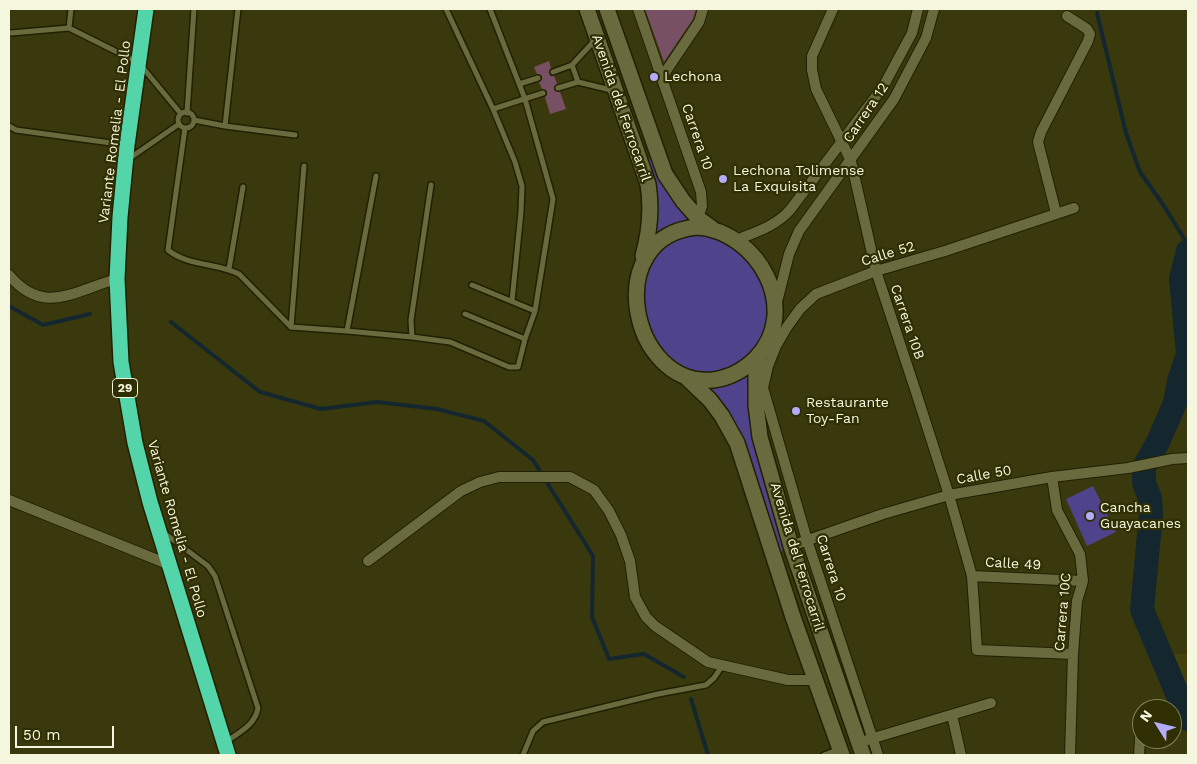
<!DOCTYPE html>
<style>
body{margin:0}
#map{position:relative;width:1197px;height:764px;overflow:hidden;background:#3a390e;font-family:"Work Sans",sans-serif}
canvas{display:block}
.frame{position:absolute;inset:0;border:10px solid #f5f6de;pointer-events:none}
.north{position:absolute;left:1132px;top:699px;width:50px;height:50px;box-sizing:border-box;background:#302f03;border:1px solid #7f7f5b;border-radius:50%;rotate:306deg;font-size:14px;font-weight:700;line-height:20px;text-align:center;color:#f5f6de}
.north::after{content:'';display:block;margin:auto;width:18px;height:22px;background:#b4acf9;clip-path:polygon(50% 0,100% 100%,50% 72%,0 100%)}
.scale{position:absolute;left:15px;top:726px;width:99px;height:22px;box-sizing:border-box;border:2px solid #f5f6de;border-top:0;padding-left:6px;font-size:15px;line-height:18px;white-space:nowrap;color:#f5f6de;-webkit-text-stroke:4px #302f03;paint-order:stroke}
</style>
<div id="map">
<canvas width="1197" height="764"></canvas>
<div class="frame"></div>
<div class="north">N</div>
<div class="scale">50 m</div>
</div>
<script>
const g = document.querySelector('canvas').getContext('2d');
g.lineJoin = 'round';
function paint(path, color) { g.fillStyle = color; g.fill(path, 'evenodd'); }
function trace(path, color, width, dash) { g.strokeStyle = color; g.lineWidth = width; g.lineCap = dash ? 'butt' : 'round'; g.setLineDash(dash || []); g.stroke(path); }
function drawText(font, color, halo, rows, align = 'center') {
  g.font = font + ' "Work Sans",sans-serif'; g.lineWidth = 4.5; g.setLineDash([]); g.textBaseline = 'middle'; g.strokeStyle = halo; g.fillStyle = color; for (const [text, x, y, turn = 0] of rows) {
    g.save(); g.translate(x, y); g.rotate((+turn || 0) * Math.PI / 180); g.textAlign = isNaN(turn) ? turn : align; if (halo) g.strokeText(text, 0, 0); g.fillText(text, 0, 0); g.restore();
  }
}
const built = new Path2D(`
 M1188 653V719L1167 672 1162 656Z`);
const green = new Path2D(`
 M658 155 673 187 763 269 771 332 756 405 791 546 774 556 731 431 673 369 638 316 649 233 641 161Z
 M1093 486 1116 532 1087 546 1066 499Z`);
const stream = new Path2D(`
 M1097 13 1126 133 1140 172 1164 206 1188 245
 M9 306 43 325 90 314
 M171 322 260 392 321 409 377 402 437 409 484 421 533 460 593 556 592 617 609 659 644 654 684 677
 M691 699 708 755`);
const river = new Path2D(`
 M1188 251 1181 279 1188 354 1179 381 1175 403 1158 442 1144 467V483L1150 498 1151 513 1142 610 1188 719`);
const building = new Path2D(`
 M645 9H696L693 19 664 62Z
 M549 61 551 68 549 73 551 76H554L557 84 554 87V90L560 92 566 109 550 114 545 97 547 94V91L542 89 539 82 542 79V76L537 74 534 67Z`);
const lane = new Path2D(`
 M71 9 69 28 139 63 181 114
 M446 9 493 109
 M11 33 69 28
 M572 65 578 82
 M553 72 572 65 595 40
 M519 84 538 78
 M558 88 578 82 611 90
 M178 120a8 8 0 1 1 16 0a8 8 0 1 1-16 0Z
 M187 113 194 9
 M194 120 225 126 238 9
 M9 126 16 130 126 145
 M225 126 295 135
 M185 128 168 250C187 266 217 263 239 274L291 327
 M130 158 179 124
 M304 166 291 327 347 331
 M376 176 347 331 412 337
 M431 185 411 320 412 337 450 342 509 367H518L525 339 535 311 553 199 525 99 490 9
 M229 269 243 187
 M472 285 535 311
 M512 301 521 212 522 186 515 162 493 109 543 93
 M465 314 525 339
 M164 533 208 566 215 576 258 708C255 725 240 732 227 741
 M523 755 533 731 543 722 658 694 706 685 714 678 722 666
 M824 755 837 750`);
const street = new Path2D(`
 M638 9 701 192 702 206 698 218
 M833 9 812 56V70L816 89 851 161 876 271 915 389 949 495 972 576 977 650 1073 654
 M662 77 699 22 703 9
 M1056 213 1038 142 1041 132 1088 41 1090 34 1087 29 1067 16
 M736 240C756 232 776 226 790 210L883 87 912 33 918 9
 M9 275C44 317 75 290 117 279
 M777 302 789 254 799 231 894 99 926 38 934 9
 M1052 477 1057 510 1080 554 1083 581 1077 601 1073 654 1070 755
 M9 500 170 565
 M791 546 883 514 949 495 1052 477 1128 468 1172 459 1188 458
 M368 561 461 491 480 482 499 477H570L594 490 609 511 621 535 630 561 635 597 646 617 655 626 708 662 788 680H816
 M972 576 1083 581
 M952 715 961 755
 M867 740 991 703
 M878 755 807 540 763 388 768 366 776 346 787 327 800 309 816 294 876 271 945 251 1074 208
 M1139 755 1141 723`);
const secondary = new Path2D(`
 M587 9 648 184C652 209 650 231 643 256
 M607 9 665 174 683 201 698 218 713 229
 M697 227C758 231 802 310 756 358 744 370 729 378 713 380 630 388 600 236 697 227Z
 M759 355 756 366V405L760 437 791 546 863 755
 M687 378 710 400 722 416 737 443 793 617 842 755`);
const highway = new Path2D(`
 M146 9 127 145 120 217 117 279 121 362 135 443 150 502 228 755`);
const markers = [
 [654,77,5,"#b4acf9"],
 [723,179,5,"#b4acf9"],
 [796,411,5,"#b4acf9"],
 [1090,516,5,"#b4acf9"]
];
const shields = [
 [125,388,25]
];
const shieldNames = [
 ["29",125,388]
];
const poiNames = [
 ["Lechona",664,77],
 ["Lechona Tolimense",733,171],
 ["La Exquisita",733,187],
 ["Restaurante",806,403],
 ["Toy-Fan",806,419],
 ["Cancha",1100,508],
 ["Guayacanes",1100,524]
];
const streetNames = [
 ["Avenida del Ferrocarril",621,108,71],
 ["Carrera 12",866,113,-56],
 ["Variante Romelia - El Pollo",115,132,-83],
 ["Carrera 10",697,137,71],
 ["Calle 52",888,254,-17],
 ["Carrera 10B",907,322,71],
 ["Calle 50",984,475,-10],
 ["Variante Romelia - El Pollo",177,529,74],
 ["Avenida del Ferrocarril",797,557,73],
 ["Calle 49",1013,564,3],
 ["Carrera 10",831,568,72],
 ["Carrera 10C",1063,612,-85]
];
paint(built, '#43420c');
paint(green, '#4f438b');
trace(stream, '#14272f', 4);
trace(river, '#14272f', 24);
paint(building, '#785064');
trace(lane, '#212001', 8);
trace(street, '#212001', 12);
trace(secondary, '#212001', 18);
trace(highway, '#212001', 18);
trace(lane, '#6a6a3f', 5);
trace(street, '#6a6a3f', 10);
trace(secondary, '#6a6a3f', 15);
trace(highway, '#53d4a9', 15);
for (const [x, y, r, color] of markers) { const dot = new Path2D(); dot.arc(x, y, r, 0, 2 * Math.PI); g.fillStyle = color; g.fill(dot); trace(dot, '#302f03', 2); }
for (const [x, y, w] of shields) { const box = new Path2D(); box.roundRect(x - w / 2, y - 9.5, w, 19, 4); g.fillStyle = '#302f03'; g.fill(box); trace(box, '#f5f6de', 1); }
drawText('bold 12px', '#f5f6de', null, shieldNames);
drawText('14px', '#f5f6de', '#302f03', poiNames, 'left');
drawText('14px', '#f5f6de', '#302f03', streetNames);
</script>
